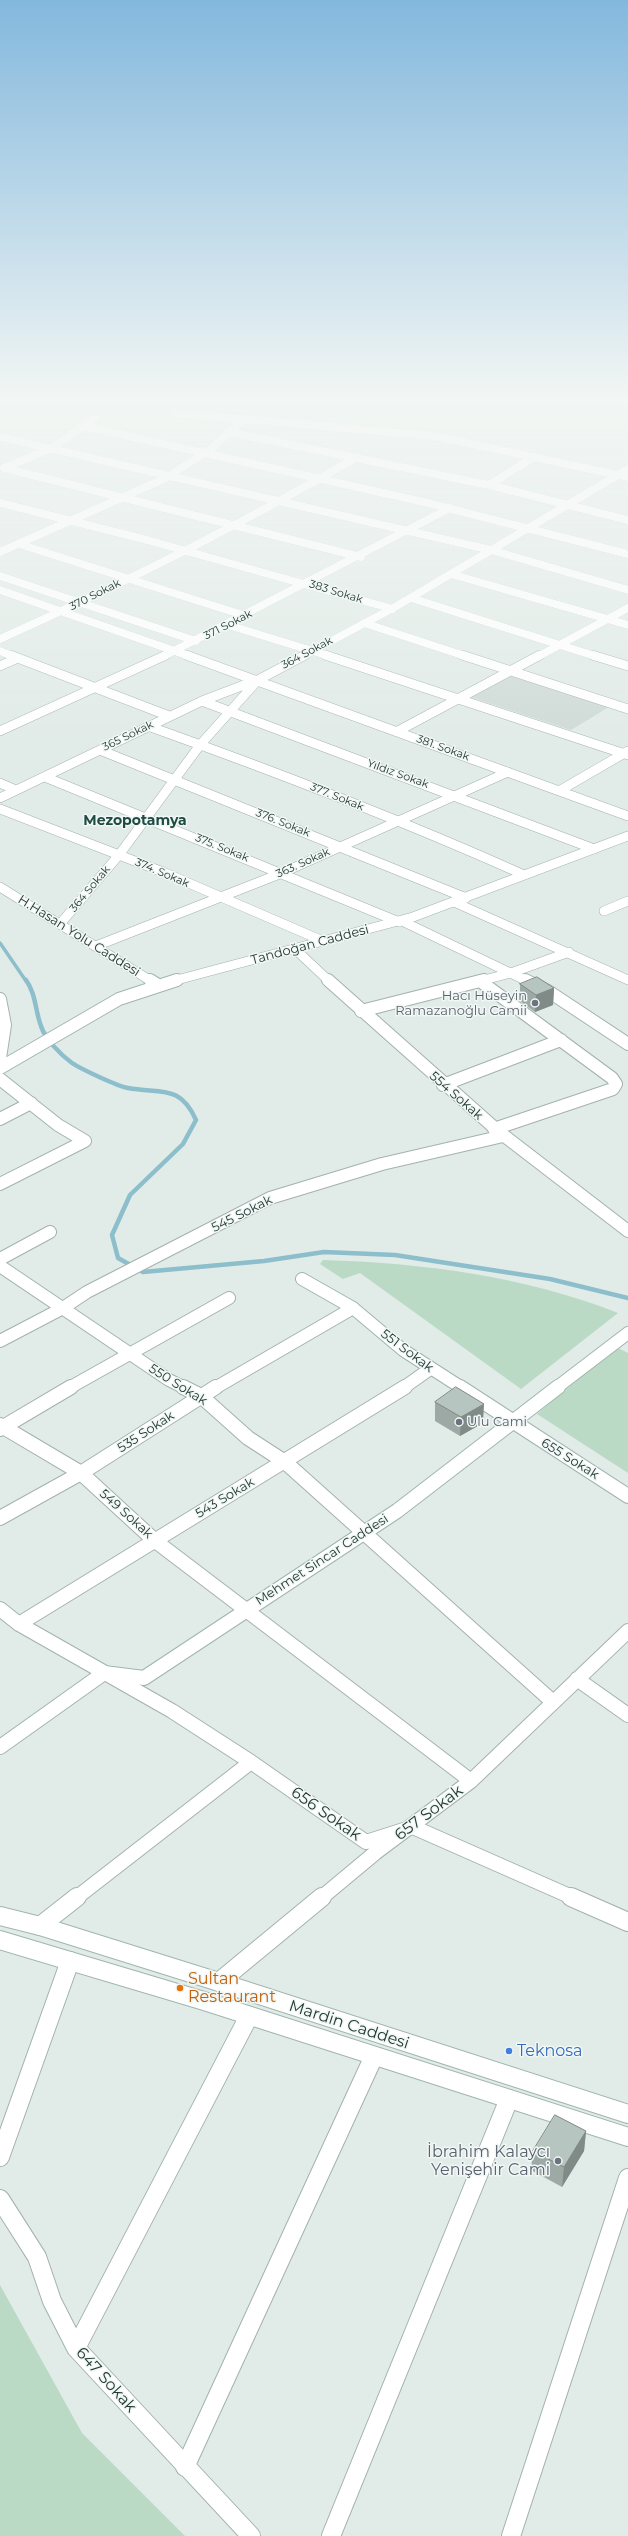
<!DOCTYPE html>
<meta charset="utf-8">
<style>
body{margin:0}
canvas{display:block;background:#e1ebe7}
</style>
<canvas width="628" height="2536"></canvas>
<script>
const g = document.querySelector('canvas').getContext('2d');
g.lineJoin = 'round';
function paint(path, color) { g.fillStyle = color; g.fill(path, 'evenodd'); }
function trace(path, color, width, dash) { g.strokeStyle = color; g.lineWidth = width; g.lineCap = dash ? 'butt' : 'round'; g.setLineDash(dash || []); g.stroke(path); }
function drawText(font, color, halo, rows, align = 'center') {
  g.font = font + ' Montserrat,sans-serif'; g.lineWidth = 3; g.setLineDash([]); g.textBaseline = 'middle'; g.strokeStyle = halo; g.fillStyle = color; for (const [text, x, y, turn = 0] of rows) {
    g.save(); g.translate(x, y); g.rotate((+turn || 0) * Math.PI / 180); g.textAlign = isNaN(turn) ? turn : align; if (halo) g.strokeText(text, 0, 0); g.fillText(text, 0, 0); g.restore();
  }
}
const built = new Path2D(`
 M513 675 609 707 571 730 470 697Z`);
const green = new Path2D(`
 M323 1260C422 1263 525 1276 618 1313L521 1389 360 1273 343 1279 320 1264Z
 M616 1347 628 1353V1473L537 1414Z
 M0 2285 82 2433 185 2536H0Z`);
const streamFar1 = new Path2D(`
 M0 943 26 981`);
const stream = new Path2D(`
 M26 980C36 994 35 1010 41 1026 45 1039 61 1055 72 1063 81 1069 117 1086 128 1088 161 1094 180 1084 196 1120L183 1144 130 1195 112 1235 118 1258 143 1272 264 1261 324 1252 395 1255 550 1279 628 1298`);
const streetFar4 = new Path2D(`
 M83 426 424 502 628 554
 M228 432 489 485 628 520
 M0 437 491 550 628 590
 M4 468 361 557
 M4 468 52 448 95 418
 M489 485 534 457
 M0 503 147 540 393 609
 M19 544 246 616
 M0 552 166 478 212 448 244 419
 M451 574 628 625
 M0 576 196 641
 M0 590 189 656
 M411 598 595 656
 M364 623 465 656
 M228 625 329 656
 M0 639C122 584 241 525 357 457
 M0 651 12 656
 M164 656 450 508
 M303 656 395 607 628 469
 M539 656 628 608`);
const streetFar3 = new Path2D(`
 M10 655 169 716
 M186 655 628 816
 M325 655 628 755
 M462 655 628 709
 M592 655 628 666
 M0 666 18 658
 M202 701 594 849
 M148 726C274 771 399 819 522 874
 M0 731 166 655
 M398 731 540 655
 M100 750 466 898
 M45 777 399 922
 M0 783 16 790
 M559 791 628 751
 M0 798 202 701 257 680
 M0 809 163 872 323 941
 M454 902 628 980
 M604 911 628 901
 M402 921 527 981
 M60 924 119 855 200 745 258 680 305 655
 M96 946 282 873 508 772
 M295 949 329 981
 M480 981 511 973 569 952`);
const streetFar2 = new Path2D(`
 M328 980 498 1131 628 1231
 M525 980 548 991 628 1044
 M480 981 612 1078 616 1084 613 1089 494 1129
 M0 999 5 1025 0 1058 5 1065
 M361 1011 484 980
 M0 1079 58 1125 85 1141 0 1184
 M443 1085 561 1040
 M0 1119 31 1103
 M0 1259 50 1232
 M0 1266 169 1380 185 1388
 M0 1341 63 1308 87 1292 270 1198 382 1164 503 1136
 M69 1388 229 1298
 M215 1388 353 1308
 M403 1388 430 1369`);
const streetFar1 = new Path2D(`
 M183 1387 201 1396 248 1438 285 1462 553 1702
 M0 1425 81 1473 154 1540 471 1781
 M0 1429 71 1387
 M0 1518 81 1473 216 1387
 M0 1609 19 1624 172 1711 251 1762 366 1842 413 1827 574 1898
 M19 1624 405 1387
 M577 1679 628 1715
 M76 1898 251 1762
 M321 1898 375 1853 471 1781 628 1631`);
const street = new Path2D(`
 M571 1897 628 1922
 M40 1926 77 1897
 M219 1982 322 1897
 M0 2157 70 1961
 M0 2199 37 2257 52 2301 76 2348 251 2536
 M76 2348 249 2016
 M185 2467 374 2056
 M331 2536 509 2099
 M511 2536 628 2178`);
const secondaryFar4 = new Path2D(`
 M174 413 434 436 628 477`);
const secondaryFar3 = new Path2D(`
 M0 887 151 981
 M173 981 413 917 628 836`);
const secondaryFar2 = new Path2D(`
 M150 980 158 985
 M0 1068 119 999 177 980
 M302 1279 353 1308 403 1350 462 1388
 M556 1388 628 1333`);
const secondaryFar1 = new Path2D(`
 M460 1387 628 1496
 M0 1747 104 1673 144 1678 397 1511 558 1387`);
const secondary = new Path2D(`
 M0 1916 40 1926 219 1982 628 2114
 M0 1940 204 2001 628 2137`);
const wall = new Path2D(`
 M520 984 554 988 553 1005 535 1012 520 1001Z
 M435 1402 483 1423 460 1436 435 1421Z
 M586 2131 584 2151 562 2187 531 2170 533 2151Z`);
const shadedWall = new Path2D(`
 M554 988 553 1005 535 1012 536 995Z
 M484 1404 483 1423 460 1436 461 1417Z
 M586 2131 584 2151 562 2187 564 2167Z`);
const building = new Path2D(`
 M537 977 554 988 536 995 520 984Z
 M456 1387 484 1404 461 1417 435 1402Z
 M555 2115 586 2131 564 2167 533 2151Z`);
const markers = [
 [535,1003,4,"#6b7280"],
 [459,1422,4,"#6b7280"],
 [180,1988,4,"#e8710a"],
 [509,2051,4,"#3f7fe0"],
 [558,2161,4,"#6b7280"]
];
const farStreetnames = [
 ["383 Sokak",336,592,17],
 ["370 Sokak",95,595,-27],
 ["371 Sokak",228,625,-27],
 ["364 Sokak",307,653,-28],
 ["365 Sokak",128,736,-26],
 ["381. Sokak",443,748,20],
 ["Yıldız Sokak",398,774,20],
 ["377. Sokak",337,797,22],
 ["376. Sokak",283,823,22],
 ["375. Sokak",222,848,22],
 ["363. Sokak",303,863,-24],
 ["374. Sokak",162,873,23],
 ["364 Sokak",90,889,-50]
];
const streetNames = [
 ["H.Hasan Yolu Caddesi",79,936,32],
 ["Tandoğan Caddesi",310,945,-15],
 ["554 Sokak",456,1096,41],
 ["545 Sokak",242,1214,-27],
 ["551 Sokak",407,1351,37],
 ["550 Sokak",178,1385,32],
 ["535 Sokak",146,1432,-33],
 ["655 Sokak",570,1459,32],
 ["543 Sokak",225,1498,-31],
 ["549 Sokak",126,1514,42],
 ["Mehmet Sincar Caddesi",322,1560,-33]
];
const worshipNames = [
 ["Hacı Hüseyin",527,996],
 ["Ramazanoğlu Camii",527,1011],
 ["Ulu Cami",467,1422,"left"]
];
const farDistrictnames = [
 ["Mezopotamya",135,821]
];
const nearStreetnames = [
 ["657 Sokak",429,1813,-37],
 ["656 Sokak",326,1814,35],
 ["Mardin Caddesi",349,2025,18],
 ["647 Sokak",106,2380,48]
];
const nearFoodnames = [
 ["Sultan",188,1979],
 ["Restaurant",188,1997]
];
const nearShopnames = [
 ["Teknosa",517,2051]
];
const nearWorshipnames = [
 ["İbrahim Kalaycı",550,2152],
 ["Yenişehir Cami",550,2170]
];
paint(built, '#cfdad6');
paint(green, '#bbdac6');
trace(streamFar1, '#8dbecc', 3.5);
trace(stream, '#8dbecc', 4.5);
trace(streetFar4, '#a4b2ae', 8);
trace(streetFar3, '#a4b2ae', 10);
trace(streetFar2, '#a4b2ae', 14);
trace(streetFar1, '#a4b2ae', 16);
trace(street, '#a4b2ae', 20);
trace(secondaryFar4, '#a1b5af', 8);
trace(secondaryFar3, '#a1b5af', 10);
trace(secondaryFar2, '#a1b5af', 14);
trace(secondaryFar1, '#a1b5af', 16);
trace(secondary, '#a1b5af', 20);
trace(streetFar4, '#fff', 8);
trace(streetFar3, '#fff', 9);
trace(streetFar2, '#fff', 12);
trace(streetFar1, '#fff', 14);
trace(street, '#fff', 18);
trace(secondaryFar4, '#fff', 8);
trace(secondaryFar3, '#fff', 9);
trace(secondaryFar2, '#fff', 12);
trace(secondaryFar1, '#fff', 14);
trace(secondary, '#fff', 18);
paint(wall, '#9da9a5');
paint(shadedWall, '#808a86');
paint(building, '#b7c5c0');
trace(building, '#808a86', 1);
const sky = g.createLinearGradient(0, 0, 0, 751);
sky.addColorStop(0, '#83b8dd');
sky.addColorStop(0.53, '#f2f6f4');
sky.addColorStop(1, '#f2f6f400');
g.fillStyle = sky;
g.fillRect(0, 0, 628, 751);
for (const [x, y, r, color] of markers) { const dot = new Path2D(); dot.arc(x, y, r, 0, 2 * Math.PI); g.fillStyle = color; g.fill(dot); trace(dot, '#f1f7f5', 1.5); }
drawText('11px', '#233a35', '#f1f7f5', farStreetnames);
drawText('13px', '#233a35', '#f1f7f5', streetNames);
drawText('13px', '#5b616d', '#f1f7f5', worshipNames, 'right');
drawText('bold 14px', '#204b43', '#f1f7f5', farDistrictnames);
drawText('16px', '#233a35', '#f1f7f5', nearStreetnames);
drawText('16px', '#c56008', '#f1f7f5', nearFoodnames, 'left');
drawText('16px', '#366cbe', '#f1f7f5', nearShopnames, 'left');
drawText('16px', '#5b616d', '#f1f7f5', nearWorshipnames, 'right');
</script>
